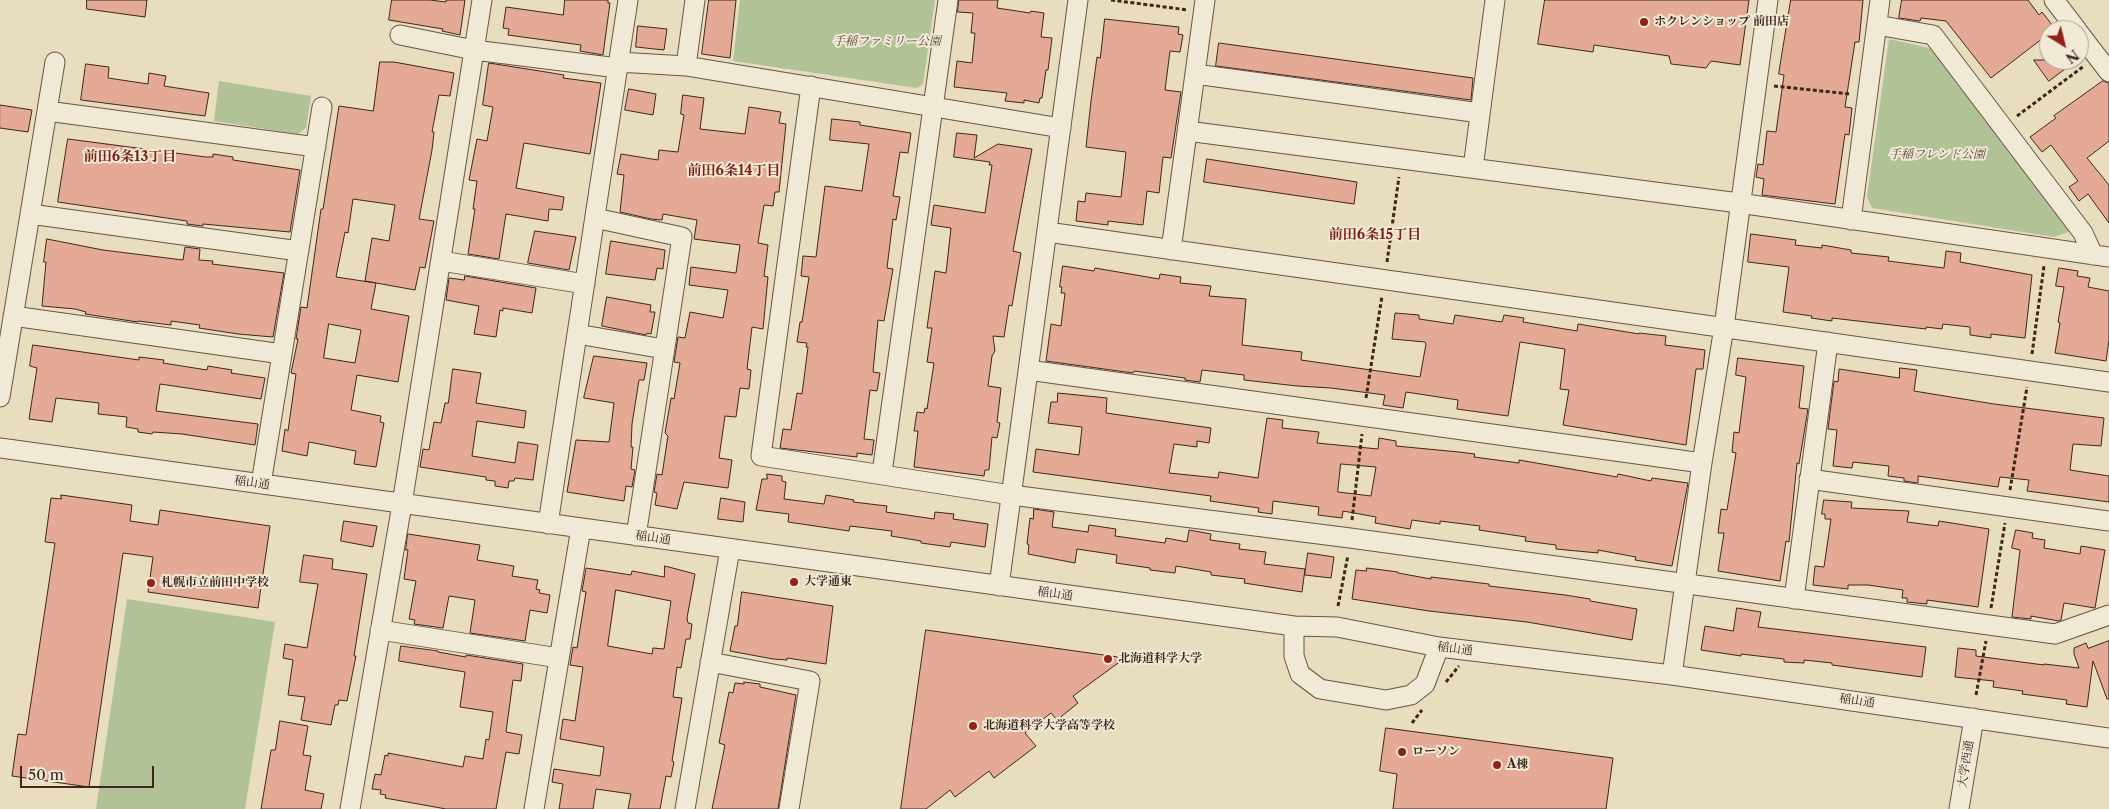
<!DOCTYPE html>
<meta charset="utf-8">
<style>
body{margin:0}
#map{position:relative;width:2109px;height:809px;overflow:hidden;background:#e8ddbe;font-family:"Libre Caslon Text",serif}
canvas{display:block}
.north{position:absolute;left:2039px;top:20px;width:50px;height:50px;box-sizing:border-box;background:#f0e9d5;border:1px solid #a99b8b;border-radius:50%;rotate:144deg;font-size:14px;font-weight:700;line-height:20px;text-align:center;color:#3f261d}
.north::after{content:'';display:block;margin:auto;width:18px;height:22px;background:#8f2418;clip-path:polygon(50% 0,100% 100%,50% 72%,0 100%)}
.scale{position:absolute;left:20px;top:766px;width:134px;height:22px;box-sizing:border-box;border:2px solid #3f261d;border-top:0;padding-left:6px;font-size:15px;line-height:18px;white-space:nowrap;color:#3f261d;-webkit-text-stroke:4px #f0e9d5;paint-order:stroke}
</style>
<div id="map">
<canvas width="2109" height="809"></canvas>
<div class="north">N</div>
<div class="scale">50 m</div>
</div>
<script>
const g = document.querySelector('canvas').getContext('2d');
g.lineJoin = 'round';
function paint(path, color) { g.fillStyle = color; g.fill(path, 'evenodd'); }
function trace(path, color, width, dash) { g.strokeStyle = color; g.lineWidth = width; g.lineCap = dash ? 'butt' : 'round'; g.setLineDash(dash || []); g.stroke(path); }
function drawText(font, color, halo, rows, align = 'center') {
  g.font = font + ' "Libre Caslon Text","Noto Serif JP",serif'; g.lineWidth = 4; g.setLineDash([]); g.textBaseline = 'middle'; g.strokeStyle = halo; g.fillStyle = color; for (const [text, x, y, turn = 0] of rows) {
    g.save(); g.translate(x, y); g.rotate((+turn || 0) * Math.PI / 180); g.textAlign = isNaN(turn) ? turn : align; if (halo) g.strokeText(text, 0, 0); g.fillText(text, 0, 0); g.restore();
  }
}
const green = new Path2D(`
 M740 0H935L923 84 917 88 733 61Z
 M1889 39 1934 49 2074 230 2054 237 1872 208 1867 197Z
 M219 81 311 96 306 128 298 134 214 121Z
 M127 599 275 622 245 809H96Z`);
const building = new Path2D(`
 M87 0H147L145 17 87 9Z
 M392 0H430L446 2V0H465L460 35 442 31 443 29 389 20Z
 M565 0H608V3H610L603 55 580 51 581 45 508 35 509 29 503 28 506 7 563 15Z
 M709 0H736L730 58 702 54Z
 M959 0H998L997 8 1030 13 1031 11 1044 13 1041 37 1052 38 1048 70H1046L1042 98H1040L1039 103 1024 100V103L1005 101 1007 93 954 87 957 61 972 63 975 33H971L973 13 958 12Z
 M1545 0H1749L1740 65 1711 61 1706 68 1671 64 1669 56 1594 45 1593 52 1538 44Z
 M1791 0H1863L1859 42H1855L1845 107 1852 108 1849 135 1845 134 1835 204 1762 195 1764 179 1756 177 1758 164 1763 165 1767 131 1776 132 1784 75 1779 74Z
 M1902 0H2028L2039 15 2042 12 2053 26 2045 33 2047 35 1991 78 1946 21 1921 18 1920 21 1899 18Z
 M1105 19 1179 27 1178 34 1183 35 1180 52 1170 51 1165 90 1181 92 1171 158 1163 157 1159 193 1147 191 1143 225 1108 221V225L1076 221 1078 201 1085 202 1086 193 1121 197 1126 152 1086 147 1091 101 1097 57 1100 58Z
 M638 26 667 29 664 50 636 47Z
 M1219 43 1473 78 1471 100 1216 66Z
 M2034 60H2077L2049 81Z
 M380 62H394L454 73 450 96 439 95 432 132H434L432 150 419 219 434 221 425 268 420 267 415 290 365 281 372 238 389 241 395 205 353 199 348 233 345 232 336 277 376 283 371 309 409 316 398 382 357 375 351 410 381 416 380 422 384 423 376 467 354 464 356 451 309 442 307 456 282 451 285 429 288 431 296 374 291 373 298 339H296L301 307 307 308 321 209H323L339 106 373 111ZM329 324 361 330 355 363 324 358Z
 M489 63 546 72 564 75 563 78 601 83 590 154 524 143 516 188 564 197 562 210 549 209 548 221 506 214 499 259 468 254 475 209H473L477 181 469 180 477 139 487 141 493 107 483 105Z
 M86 64 109 67 108 78 148 84 149 73 166 76 164 86 209 93 205 116 81 100Z
 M2103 81 2109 83V141L2087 158 2109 185V223L2088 194 2079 201 2069 187 2078 181 2051 145 2042 152 2030 137 2056 118 2054 116Z
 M629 89 656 94 653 115 625 110Z
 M683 95 704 98 700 129 745 134 749 107 781 112 779 123 786 124 779 192H775L773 206 764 205 758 243 768 245 764 276 768 277 763 329 752 327 747 369 751 370 749 389 740 388 736 417 725 416 719 458 732 460 728 488 684 482 677 509 655 505 657 493 654 492 657 474 662 475 668 436 665 433 671 398 674 399 680 363 674 362 678 337 685 338 690 312 723 318 728 290 689 285 691 267 736 273 740 245 694 239 697 220 663 214 662 220 651 219 620 212 624 175 617 174 621 154 658 160 659 150 678 152 684 115 681 114Z
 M0 105 32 110 28 132 0 128Z
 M832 119 860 122V125L911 133 908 153 900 152 893 196 900 197 896 220 893 219 887 268 893 269 884 321 878 320 873 372 880 373 877 391 870 390 864 439 874 440 872 455 857 453V457L780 448 783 429 791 430 797 393 802 394 808 347H806L807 343 797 342 800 322H802L809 277 801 276 803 256 816 257 825 186 862 191 869 144 830 140Z
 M957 133 977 135 974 158 998 144 1032 149 1013 251 1021 253 1012 306 1009 305 1004 337 993 336 995 351 992 356 988 386 1001 388 997 422 1000 423 997 438 992 437 989 470H985L984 476 914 467 918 431H914L917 412 924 413 925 408 927 409 934 363 927 362 932 328H927L935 271 946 273 951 228 931 225 934 205 985 213 992 165H989L990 162 954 157Z
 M68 139 206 157H213V154L233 157V160L300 170 290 232 203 224V226L187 224V221L58 202Z
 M1207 159 1357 182 1354 204 1204 182Z
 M535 231 576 237 569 270 528 263Z
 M1751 234 1796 240 1795 245 1822 248V245L1851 250V253L1889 257 1888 261 1944 268 1946 251 1961 253 1960 262 2032 275 2025 338 1991 334V338L1970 335V327L1943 324 1942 329 1926 327V329L1832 318V321L1811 318 1812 316 1783 312 1789 267 1748 262Z
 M47 239 103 250 183 260 185 247 200 249 199 260 213 261 212 264 284 273 273 337 238 334 199 328 200 325 171 321V325L138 321V322L85 314 86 312 75 309 42 306 46 262H44Z
 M611 241 665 250 663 269 657 268 655 280 606 274Z
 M1063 266 1094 271 1095 268 1159 279 1160 274 1181 277 1180 283 1211 286 1209 296 1246 299 1242 345 1302 352 1301 360 1420 377 1426 344 1425 342 1392 339 1395 313 1419 315V319L1453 324 1455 315 1502 322 1504 315 1524 318 1523 322 1577 331 1578 324 1639 334V333L1666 336 1665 345 1705 350 1703 369H1696L1686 445 1563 425 1569 390 1560 389 1565 349 1520 342 1508 416 1457 409 1458 400 1406 392 1403 408 1383 405 1385 395 1331 388 1297 386 1244 380V375L1202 370 1200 382 1185 380V378L1134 371 1133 373 1046 361 1051 324 1061 326 1065 293H1061L1062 287H1060Z
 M2059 268 2078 271 2077 276 2090 278 2088 287 2109 291V340L2106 361 2055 353 2060 323 2058 322 2064 287 2056 286Z
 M465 276 536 288 532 313 503 308V311L500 310 496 337 474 334 479 306 446 300 449 278 464 280Z
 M607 297 651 305 650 312H655L651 334 647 333 646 335 602 326Z
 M33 345 139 360V357L164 360 163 363 207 370 208 366 232 370 231 373 265 378 261 399 160 384 156 411 258 424 255 445 182 434 153 432 152 434 138 432V429L126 427 127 417 98 414 99 403 56 398 52 422 29 419 37 368 30 366Z
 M594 356 647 363 644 380H639L632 424 631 447H633L631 469 635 470 632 487 626 486 624 501 567 492 576 440 609 442 614 403 584 398Z
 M1738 358 1804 366 1799 408 1808 409 1799 464 1797 463 1789 542 1786 541 1780 581 1718 571 1724 533H1718L1721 509 1727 510 1736 453 1732 452 1734 432 1739 433 1746 377 1736 375Z
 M1900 368 1917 370 1914 391 1994 404 2104 418 2101 446 2073 444 2070 470 2109 476V502L2027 491 2029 480 2000 477 1998 487 1918 476V483L1904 481V478L1888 476 1889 466 1853 462 1852 468 1833 466 1837 430 1828 429 1834 381 1838 382 1839 369 1899 378Z
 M453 369 481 373 476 403 526 411 524 428 477 421 472 456 515 463 518 442 538 445 533 480 515 478 514 481H509L508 488 495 486V481L486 480V477L420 467 423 449 429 450 434 422 441 423 445 403H448Z
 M1058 393 1107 398 1106 413 1211 428 1209 443 1197 441V447L1174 444 1169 473 1218 478 1219 472 1258 478 1267 418 1283 420 1282 428 1319 432 1317 443 1378 449 1379 438 1396 441V446L1459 452 1475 454 1474 457 1519 463V460L1617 477 1618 474 1651 481 1652 478 1688 483 1672 566 1635 560 1636 557 1598 550V553L1556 549V545L1525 541 1526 537 1479 530 1480 526 1440 521V524L1412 520 1410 529 1375 523 1376 517 1343 511 1342 518 1318 515 1319 507 1273 501 1272 514 1258 512 1259 508 1210 501 1211 496 1033 472 1036 449 1079 455 1082 427 1048 423 1051 402H1057ZM1341 464 1376 467 1371 496 1338 492Z
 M767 474 782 476V481L786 482 784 499 824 504 826 495 854 500 853 502 887 506 886 512 934 519 935 512 954 514 953 519 988 524 985 547 951 542 950 547 921 543V541L891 536 892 531 850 526 849 531 788 522 789 514 756 510 762 479H767Z
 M61 495 132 505 130 521 158 525 160 510 270 526 258 608 148 592 153 557 123 553 89 787 12 776 18 734 26 735 55 543 45 542 51 498 61 499Z
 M721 498 745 502 743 522 718 519Z
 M1824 500 1852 502 1851 508 1909 511 1907 522 1938 526 1939 521 1989 529 1978 607 1927 600V604L1907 602V598H1902L1903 590 1868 585H1848V589L1813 585 1815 566 1824 567 1831 519H1825V514H1822Z
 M1034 509 1054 512 1052 527 1088 532 1089 525 1116 529 1115 536 1165 543 1166 538 1187 542 1189 530 1211 534 1210 540 1240 544 1239 549 1266 552 1264 564 1305 569 1302 592 1244 583 1245 579 1211 575V572L1176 566 1175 573 1150 570V568L1116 563 1117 555 1077 549 1075 563 1028 554 1029 545 1027 544 1030 518 1033 519Z
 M344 521 377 526 373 547 341 541Z
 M2016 530 2033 533 2032 538 2045 540 2044 548 2080 554 2081 546 2105 550 2095 608 2064 603 2061 620 2059 621 2031 616V619L2012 617 2020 550 2012 548Z
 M408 534 480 545 477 560 514 566 512 576 538 580 536 589 540 590 539 593 550 595 547 613 530 610 525 641 470 633 475 600 449 596 443 628 414 624 415 620 409 619 416 581 404 579 408 550H406Z
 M1308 553 1334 557 1331 578 1305 575Z
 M304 555 333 559 332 569 367 574 354 656H356L347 701 339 700 338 705H335L331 725 301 720 305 697 288 695 293 660 283 658 285 644 307 648 318 584 300 582Z
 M665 566 695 574 687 618 688 623 692 624 690 639H686L681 668 677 667 673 697 682 698 672 761 674 762 671 777 666 776 660 809H628L631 794 596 789 593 809H559L563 784 552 782 554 769 600 776 604 747 560 739 563 719 575 721 583 667 570 665 573 647 577 648 586 592 582 591 586 568 631 575 632 571 664 577ZM616 590 671 601 664 649 653 648 652 654 608 646Z
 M1367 568 1398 572V573L1431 579V577L1489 584V586L1565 595 1590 599V601L1637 609 1632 640 1527 622 1429 611 1352 599 1356 570 1366 571Z
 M742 592 833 606 826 664 787 658V660L773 659 730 651 735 626H737Z
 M1737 608 1761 612 1758 627 1926 647 1922 677 1832 665V663L1804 660V663L1784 662V659L1741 654V656L1701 650 1705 626 1733 631Z
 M926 630 1125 658 1073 696 1078 703 1057 720 1051 713 1025 733 1036 746 994 778 989 771 955 797 950 790 926 809H901Z
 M2109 641V699H2107L2093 661 2087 707 2066 704 2067 700 2022 694 2023 691 1993 687 1994 681 1955 677 1958 648 1976 650V656L2044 665V664L2079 668 2074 654V648L2086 643 2088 648Z
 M401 646 438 651V652L466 657V655L523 664 521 681 513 680 506 732 522 735 519 754 506 752 496 809H446L385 798 386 795 380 794 381 790 372 789 375 774 381 775 385 755 388 756V753L463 767 465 756 483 759 486 739 489 740 493 712 460 707 465 672 399 661Z
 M744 682 760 684V687L796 695 778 809H712L725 745 719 743 729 692 733 693 735 683 744 684Z
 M280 721 308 726 303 755 311 756 305 790 324 794 321 809H261L271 750H275Z
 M1386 728 1613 758 1606 809H1393L1397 774 1380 771Z`);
const path = new Path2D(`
 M1111 0 1188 10
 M1774 86 1850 94
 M2017 116 2084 66
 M1387 262 1399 177
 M2032 354 2044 266
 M1366 398 1382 296
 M2010 490 2027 387
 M1352 520 1362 434
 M1338 606 1348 555
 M1991 608 2005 523
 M1446 682 1459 666
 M1976 695 1986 641
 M1412 723 1422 710`);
const minor = new Path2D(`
 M2054 0 2077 30
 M1877 25 1933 35 2083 233 2093 255
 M2079 33 2109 72
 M400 35 474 50 618 68
 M618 62 686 66 1061 128
 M686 66 695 0
 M1195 74 1480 113
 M811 86 761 456 1011 495 1350 538 2055 634 2109 615
 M47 111 316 147
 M1187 131 1739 203 2109 257
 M1473 168 1495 0
 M30 214 299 251
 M595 218 682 237 636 536
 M1851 220 1880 0
 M1047 232 2109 382
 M1171 250 1205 0
 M441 261 585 284
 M13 316 282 354
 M577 334 664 349
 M1028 370 1702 463
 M0 397 55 62
 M0 448 1294 626 1337 627 1439 647 1672 675 2109 738
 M882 473 948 0
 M1809 479 2109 521
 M261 484 322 107
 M548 524 628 0
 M999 586 1078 0
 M1794 599 1828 342
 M1294 626V656L1300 674 1320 689 1386 700 1411 695 1425 684 1439 647
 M380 630 559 658
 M710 662 810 681 789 809
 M1672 675 1702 463 1724 327 1768 0
 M350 809 402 504 482 0
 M534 809 581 528
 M685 809 730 549
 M1959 809 1974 718`);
const markers = [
 [1644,22,5,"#8f2418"],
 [794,582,5,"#8f2418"],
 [151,583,5,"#8f2418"],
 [1108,659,5,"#8f2418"],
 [973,726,5,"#8f2418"],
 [1402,752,5,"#8f2418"],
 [1497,765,5,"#8f2418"]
];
const poiNames = [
 ["ホクレンショップ 前田店",1654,22],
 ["大学通東",804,582],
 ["札幌市立前田中学校",161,583],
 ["北海道科学大学",1118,659],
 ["北海道科学大学高等学校",983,726],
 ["ローソン",1412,752],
 ["A棟",1507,765]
];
const parkNames = [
 ["手稲ファミリー公園",887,42],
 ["手稲フレンド公園",1937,155]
];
const streetNames = [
 ["稲山通",252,483,8],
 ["稲山通",653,538,8],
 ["稲山通",1055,594,8],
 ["稲山通",1455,649,7],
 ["稲山通",1857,701,8],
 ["大学西通",1966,764,-81]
];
const neighbourhoodNames = [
 ["前田6条13丁目",130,157],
 ["前田6条14丁目",734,171],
 ["前田6条15丁目",1375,235]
];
paint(green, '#b0c296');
paint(building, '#e5aa96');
trace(building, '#3f261d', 1);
trace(minor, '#695445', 21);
trace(path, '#3f261d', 3, [4, 2.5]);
trace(minor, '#f0e9d5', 19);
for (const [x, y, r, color] of markers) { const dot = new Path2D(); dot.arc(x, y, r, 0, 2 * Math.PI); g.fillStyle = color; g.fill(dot); trace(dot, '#f0e9d5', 2); }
drawText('bold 12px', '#3f261d', '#f0e9d5', poiNames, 'left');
drawText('italic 12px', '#5b4d3b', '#f0e9d5', parkNames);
drawText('12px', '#3f261d', '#f0e9d5', streetNames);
drawText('bold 14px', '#7a1f14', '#f0e9d5', neighbourhoodNames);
</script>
